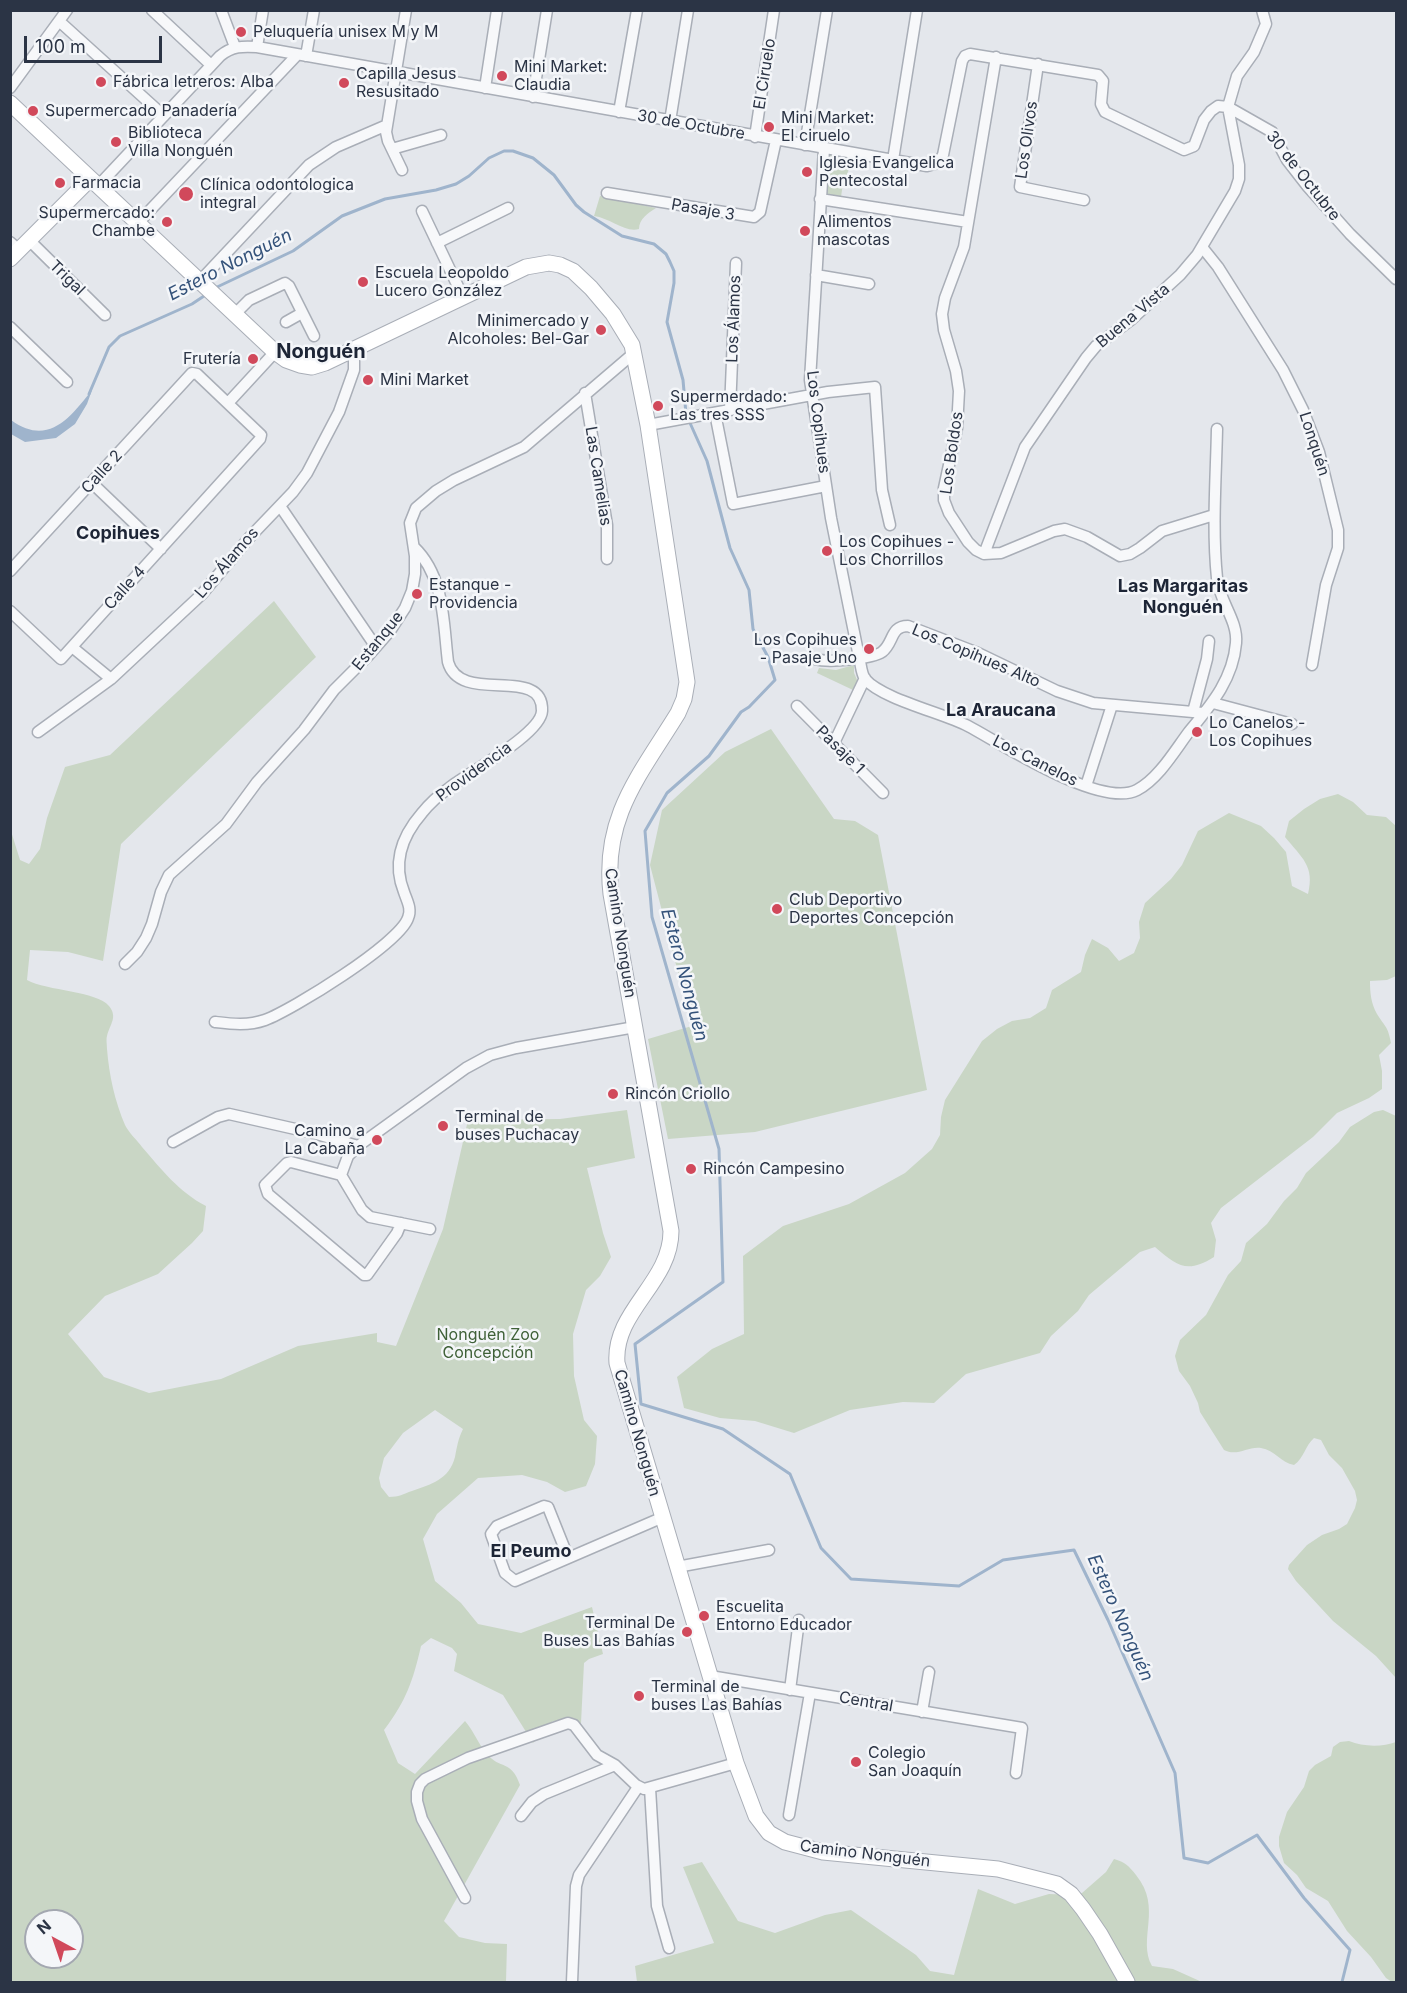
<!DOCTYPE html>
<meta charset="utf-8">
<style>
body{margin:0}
#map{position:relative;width:1407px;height:1993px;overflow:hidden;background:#e4e7ec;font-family:Inter,sans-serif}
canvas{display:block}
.frame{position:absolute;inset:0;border:12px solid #2b3445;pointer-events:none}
.north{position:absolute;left:24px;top:1909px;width:60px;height:60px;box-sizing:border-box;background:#f4f6f9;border:2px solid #a4a8b1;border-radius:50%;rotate:320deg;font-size:16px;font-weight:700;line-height:24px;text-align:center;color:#2b3445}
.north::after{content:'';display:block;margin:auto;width:21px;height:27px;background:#d1495b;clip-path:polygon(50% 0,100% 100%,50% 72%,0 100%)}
.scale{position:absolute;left:24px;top:36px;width:138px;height:27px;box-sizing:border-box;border:3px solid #2b3445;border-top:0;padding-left:8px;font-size:18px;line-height:21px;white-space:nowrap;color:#2b3445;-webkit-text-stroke:4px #f4f6f9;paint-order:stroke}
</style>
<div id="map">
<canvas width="1407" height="1993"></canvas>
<div class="frame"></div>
<div class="north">N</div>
<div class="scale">100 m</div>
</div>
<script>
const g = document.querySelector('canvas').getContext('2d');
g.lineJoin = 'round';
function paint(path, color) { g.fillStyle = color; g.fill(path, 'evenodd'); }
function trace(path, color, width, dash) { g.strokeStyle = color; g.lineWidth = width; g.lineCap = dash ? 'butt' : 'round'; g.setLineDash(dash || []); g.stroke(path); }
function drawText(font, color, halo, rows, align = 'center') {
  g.font = font + ' Inter,sans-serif'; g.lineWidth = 5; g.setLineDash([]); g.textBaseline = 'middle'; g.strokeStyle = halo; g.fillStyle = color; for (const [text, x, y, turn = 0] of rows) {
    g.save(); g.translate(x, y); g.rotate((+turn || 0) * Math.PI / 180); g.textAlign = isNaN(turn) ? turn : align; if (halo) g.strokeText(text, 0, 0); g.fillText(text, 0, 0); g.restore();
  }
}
const green = new Path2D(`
 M825 151 854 158 843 183 841 197H823Z
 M600 196 656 208C648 213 639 219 639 229 625 233 610 218 594 216Z
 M274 601 316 657 121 844 103 961 68 952 30 950 27 980C47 991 97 991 109 1006 118 1017 110 1024 107 1036 106 1039 107 1045 107 1049 109 1075 115 1102 125 1125 129 1133 137 1140 142 1147 162 1170 179 1192 206 1206L203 1231 192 1243 158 1274 105 1296 68 1334 104 1377 149 1393 221 1379 298 1346 377 1333V1342L396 1346 443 1229 468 1120 560 1119 627 1110 635 1158 587 1168 603 1233 611 1257 600 1276 586 1290 573 1334 574 1376 584 1420 597 1436 595 1464 586 1486 565 1492 547 1482 522 1475 478 1478 437 1514 423 1539 435 1581 461 1603 478 1624 521 1633 592 1607 603 1654 589 1659 584 1663 581 1723 553 1721 533 1743 503 1695 454 1671 457 1654 452 1648 431 1638 421 1646C413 1681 406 1701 384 1730L398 1763 415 1774 465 1721C474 1731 478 1744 487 1754 500 1770 511 1759 520 1785L444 1921 459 1937 485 1943 507 1944 506 1982H11L10 828 20 860 29 864 40 849 47 818 65 767 110 755ZM435 1410 463 1429C458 1439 457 1447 455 1457 449 1480 431 1484 412 1491 403 1494 399 1497 389 1497L381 1487 379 1478 384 1458 403 1433ZM36 1921H72V1957H36Z
 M854 665V673L858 682 853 690 817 673 819 668 836 670Z
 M771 729 834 819 855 821 878 835 927 1090 755 1132 668 1139 648 1039 692 1026 650 865 662 810 725 752Z
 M1338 794 1353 802 1367 815 1386 817 1396 826V976L1387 980 1370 981C1370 993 1371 1003 1377 1014 1385 1027 1388 1026 1391 1043L1379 1055 1382 1071V1089L1369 1098 1337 1113 1313 1137 1221 1208 1211 1223 1216 1240 1214 1257C1187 1274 1177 1266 1155 1247L1140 1252 1089 1295 1078 1311 1051 1336 1040 1353 966 1374 934 1403 903 1402 850 1410 794 1433 755 1421 720 1418 684 1408 677 1377 712 1349 744 1334 743 1256 783 1226 849 1204 905 1173 932 1149 940 1135 941 1117 945 1100 982 1041 997 1029 1012 1021 1030 1018 1046 1008 1052 990 1081 972 1085 955 1092 939 1108 948 1119 961 1134 953 1140 938 1139 922 1145 903 1171 879 1182 865 1198 831 1229 813 1261 826 1274 838 1286 852 1292 886 1308 894C1315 866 1302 858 1285 837L1289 821 1304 809 1320 799Z
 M1383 1110 1396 1116V1678L1376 1656 1333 1621 1296 1581 1288 1569 1289 1565 1307 1545 1322 1535 1339 1529 1347 1524 1355 1508 1357 1500 1355 1491 1342 1468 1329 1455 1321 1440 1314 1438C1305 1446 1304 1458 1294 1465 1281 1463 1275 1450 1261 1448 1248 1446 1237 1457 1224 1450L1200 1412 1198 1403 1190 1386 1179 1371 1175 1356 1180 1340 1206 1315 1228 1275 1241 1261 1246 1243 1267 1224 1284 1201 1297 1188 1306 1173 1339 1142 1350 1127 1374 1112Z
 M1349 1741C1363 1747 1383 1747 1396 1742V1982H1392L1386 1978 1371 1957 1347 1931 1328 1901 1306 1888 1297 1875 1284 1863 1279 1846V1837L1287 1812 1304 1787 1309 1771 1315 1765 1331 1756 1333 1747 1340 1742Z
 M1114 1859C1125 1862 1129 1866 1136 1875 1163 1908 1137 1939 1152 1966L1173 1969 1202 1982H637L635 1966 714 1943 683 1867 702 1862 738 1921 775 1933 825 1915 851 1910 916 1955 930 1971 954 1975 978 1889 1015 1904 1049 1894 1075 1895 1082 1893 1106 1872Z`);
const water = new Path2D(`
 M92 390 87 404 75 424 56 438 25 442 11 434V420C48 447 70 418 92 390Z`);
const stream = new Path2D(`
 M215 288 293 251 342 216 385 199 436 190 456 184 469 176 489 158 504 151H513L533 158 554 175 576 205 584 212 622 236 654 244 666 254 670 262 674 271V283L667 322 683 380 686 414 707 461 730 548 749 590 753 629 768 657 775 680 749 707 741 712 709 756 667 793 645 831 652 917 719 1149 723 1282 635 1344 641 1404 723 1429 790 1474 821 1548 851 1579 959 1586 1003 1560 1074 1550 1108 1620 1175 1773 1184 1858 1208 1863 1257 1835 1304 1898 1350 1950 1342 1982
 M89 394 109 347 120 336 192 304 207 294`);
const street = new Path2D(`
 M152 10 211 65
 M221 10 235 47
 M59 21 164 116
 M257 47 263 10
 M306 56 314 10
 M996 57 964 247 945 298 942 314 944 330 956 371 959 391 957 428 944 488V500L949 513 968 542 976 550 984 554 1001 553 1054 531 1065 529 1087 537 1120 556 1130 554 1140 548 1162 531 1214 515
 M1038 64 1020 187 1084 200
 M10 88 67 10
 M485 88 497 10
 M533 97 547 10
 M619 112 637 10
 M670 121 688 10
 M755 137 774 10
 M805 145 827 10
 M392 149 441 135
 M824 149 810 380 831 518 859 657C861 664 861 673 865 679 882 699 943 713 968 726 1002 744 1101 809 1137 790 1158 779 1174 752 1188 733 1210 706 1233 680 1236 643 1238 620 1219 601 1217 578 1212 529 1216 478 1217 429
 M893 160 917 10
 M402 170 388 141 386 132 406 10
 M98 186 220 56C232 46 243 46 257 47L927 166 938 163 943 155 962 61 965 56 970 54 1098 75 1103 81 1101 104 1105 112 1184 150 1194 146 1204 120 1211 111 1218 106 1228 107 1272 132 1287 160 1308 187 1350 234 1396 279
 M607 193 754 217 760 212 776 140
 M820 199 968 222
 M422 211 463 297
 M137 224 297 55
 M29 240 105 315
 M10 242 19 250
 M437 243 508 208
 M1202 247 1218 267 1283 370 1303 410 1319 452 1338 530V548L1326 585 1312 665
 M816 275 869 284
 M199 282 309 165 336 147 387 125
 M234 315 249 300 285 283 289 286 314 336
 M286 322 302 313
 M10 327 67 382
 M585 393 607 525V559
 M228 403 275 352
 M730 410 736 263
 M715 413 733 504 826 486
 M648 425 828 392 875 387 882 490 890 525
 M92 483 161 549
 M280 506 376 647
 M984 554 1025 447 1086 358 1096 346 1132 319 1180 275 1197 255 1235 191 1239 179V165L1228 107 1237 76 1254 52 1266 24 1262 10
 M10 571 192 373 197 374 261 435 260 439 61 659 10 611
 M72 647 111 679
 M815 659C828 663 872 659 882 652 894 643 890 626 908 626L978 653 1057 691 1093 703 1204 713
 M1213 703 1292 724
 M797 706 883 793
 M1193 712 1207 659 1209 641
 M38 732 111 679 202 594 249 538 293 492 307 473 339 412 354 370V350
 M834 743 865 678
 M1086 786 1112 705
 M125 964 137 952 146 938 152 924 161 892 169 875 226 824 257 782 304 730 334 690 368 656 390 631 405 608 412 591 415 574V556L410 523 416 508 436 491 454 480 524 447 634 353
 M215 1022C232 1024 248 1026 265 1020 292 1010 399 944 408 918 412 909 407 901 404 892 392 862 402 836 422 813 430 803 439 795 449 788 468 773 541 734 542 711 544 664 460 706 448 662 443 622 445 577 414 547
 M173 1142 218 1117 229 1114 313 1133 358 1146
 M341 1175 348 1156 358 1146 466 1068 490 1055 516 1048 635 1027
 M401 1223 397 1233 367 1275H364L268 1194 265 1185 287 1163 291 1162 341 1175 362 1210 370 1217 430 1229
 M568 1557 548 1507 544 1506 497 1526 491 1534 505 1573 515 1581 661 1518
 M677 1567 769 1550
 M710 1676 1022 1728 1016 1773
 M790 1690 799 1620
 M922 1712 929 1672
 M650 1788 657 1906 669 1948
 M789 1815 810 1693
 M521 1816 532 1802 544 1794 615 1765
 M465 1898 422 1819 417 1801V1792L420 1784 425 1779 468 1758 568 1723 574 1725 597 1755 615 1765 636 1785 644 1789 736 1763
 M572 1982 576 1886 579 1875 638 1787`);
const secondary = new Path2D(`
 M10 103 275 352 286 360 300 365 312 367 325 363 526 267 549 263 560 265 573 271 591 288 613 314 632 345 648 425 687 682 684 699 678 713C640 775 602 817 611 894L671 1231C671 1283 613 1311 617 1363L736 1763 756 1816 769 1833 785 1842 823 1852 998 1869 1057 1884 1071 1894 1083 1909 1100 1934 1127 1982
 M10 259 90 179`);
const markers = [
 [241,32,6,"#d1495b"],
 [502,76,6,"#d1495b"],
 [101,82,6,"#d1495b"],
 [344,83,6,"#d1495b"],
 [33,111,6,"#d1495b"],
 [769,127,6,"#d1495b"],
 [116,142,6,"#d1495b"],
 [807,172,6,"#d1495b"],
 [60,183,6,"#d1495b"],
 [186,194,8,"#d1495b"],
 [167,222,6,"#d1495b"],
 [805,231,6,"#d1495b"],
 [363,282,6,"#d1495b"],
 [601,330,6,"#d1495b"],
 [253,359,6,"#d1495b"],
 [368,380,6,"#d1495b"],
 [658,406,6,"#d1495b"],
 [827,551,6,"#d1495b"],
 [417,594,6,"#d1495b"],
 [869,649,6,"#d1495b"],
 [1197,732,6,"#d1495b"],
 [777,909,6,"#d1495b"],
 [613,1094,6,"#d1495b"],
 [443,1126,6,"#d1495b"],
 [377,1140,6,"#d1495b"],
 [691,1169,6,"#d1495b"],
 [704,1616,6,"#d1495b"],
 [687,1632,6,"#d1495b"],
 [639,1696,6,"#d1495b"],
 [856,1762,6,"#d1495b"]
];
const poiNames = [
 ["Peluquería unisex M y M",253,32],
 ["Mini Market:",514,67],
 ["Claudia",514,85],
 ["Capilla Jesus",356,74],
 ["Resusitado",356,92],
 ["Fábrica letreros: Alba",113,82],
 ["Supermercado Panadería",45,111],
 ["Mini Market:",781,118],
 ["El ciruelo",781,136],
 ["Biblioteca",128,133],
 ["Villa Nonguén",128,151],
 ["Iglesia Evangelica",819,163],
 ["Pentecostal",819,181],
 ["Farmacia",72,183],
 ["Clínica odontologica",200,185],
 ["integral",200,203],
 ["Supermercado:",155,213,"right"],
 ["Chambe",155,231,"right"],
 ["Alimentos",817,222],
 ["mascotas",817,240],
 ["Escuela Leopoldo",375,273],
 ["Lucero González",375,291],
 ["Minimercado y",589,321,"right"],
 ["Alcoholes: Bel-Gar",589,339,"right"],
 ["Frutería",241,359,"right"],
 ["Mini Market",380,380],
 ["Supermerdado:",670,397],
 ["Las tres SSS",670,415],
 ["Los Copihues -",839,542],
 ["Los Chorrillos",839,560],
 ["Estanque -",429,585],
 ["Providencia",429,603],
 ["Los Copihues",857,640,"right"],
 ["- Pasaje Uno",857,658,"right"],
 ["Lo Canelos -",1209,723],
 ["Los Copihues",1209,741],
 ["Club Deportivo",789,900],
 ["Deportes Concepción",789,918],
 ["Rincón Criollo",625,1094],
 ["Terminal de",455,1117],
 ["buses Puchacay",455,1135],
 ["Camino a",365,1131,"right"],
 ["La Cabaña",365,1149,"right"],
 ["Rincón Campesino",703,1169],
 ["Escuelita",716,1607],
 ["Entorno Educador",716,1625],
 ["Terminal De",675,1623,"right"],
 ["Buses Las Bahías",675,1641,"right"],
 ["Terminal de",651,1687],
 ["buses Las Bahías",651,1705],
 ["Colegio",868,1753],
 ["San Joaquín",868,1771]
];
const streetNames = [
 ["El Ciruelo",765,74,-81],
 ["30 de Octubre",691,125,10],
 ["Los Olivos",1027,140,-82],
 ["30 de Octubre",1303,176,52],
 ["Pasaje 3",703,210,10],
 ["Trigal",67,278,44],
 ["Buena Vista",1133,316,-40],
 ["Los Álamos",734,319,-88],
 ["Los Copihues",818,422,83],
 ["Lonquén",1314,444,72],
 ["Los Boldos",952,453,-82],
 ["Calle 2",102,472,-48],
 ["Las Camelias",598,476,81],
 ["Los Álamos",227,563,-49],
 ["Calle 4",125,588,-48],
 ["Estanque",378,641,-51],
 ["Los Copihues Alto",976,656,23],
 ["Pasaje 1",840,750,45],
 ["Los Canelos",1035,761,27],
 ["Providencia",474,772,-36],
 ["Camino Nonguén",620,933,81],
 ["Camino Nonguén",637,1433,74],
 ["Central",866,1702,10],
 ["Camino Nonguén",865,1854,7]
];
const parkNames = [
 ["Nonguén Zoo",488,1335],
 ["Concepción",488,1353]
];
const waterNames = [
 ["Estero Nonguén",230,265,-27],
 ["Estero Nonguén",684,975,75],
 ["Estero Nonguén",1120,1618,66]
];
const neighbourhoodNames = [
 ["Copihues",118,534],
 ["Las Margaritas",1183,587],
 ["Nonguén",1183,608],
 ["La Araucana",1001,711],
 ["El Peumo",531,1552]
];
const quarterNames = [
 ["Nonguén",321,352]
];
paint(green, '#c9d6c5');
paint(water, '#9fb4cc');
trace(stream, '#9fb4cc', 3);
trace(street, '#a9aeb7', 13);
trace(secondary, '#a9aeb7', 17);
trace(street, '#f7f8fa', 10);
trace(secondary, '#fff', 15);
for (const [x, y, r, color] of markers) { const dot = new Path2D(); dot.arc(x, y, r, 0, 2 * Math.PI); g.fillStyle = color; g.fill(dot); trace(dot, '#f4f6f9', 2); }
drawText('16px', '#2b3445', '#f4f6f9', poiNames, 'left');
drawText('16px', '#2b3445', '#f4f6f9', streetNames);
drawText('16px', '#3f6138', '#f4f6f9', parkNames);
drawText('italic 18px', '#34527a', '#f4f6f9', waterNames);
drawText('bold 18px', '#1d2536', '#f4f6f9', neighbourhoodNames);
drawText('bold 20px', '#1d2536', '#f4f6f9', quarterNames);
</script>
